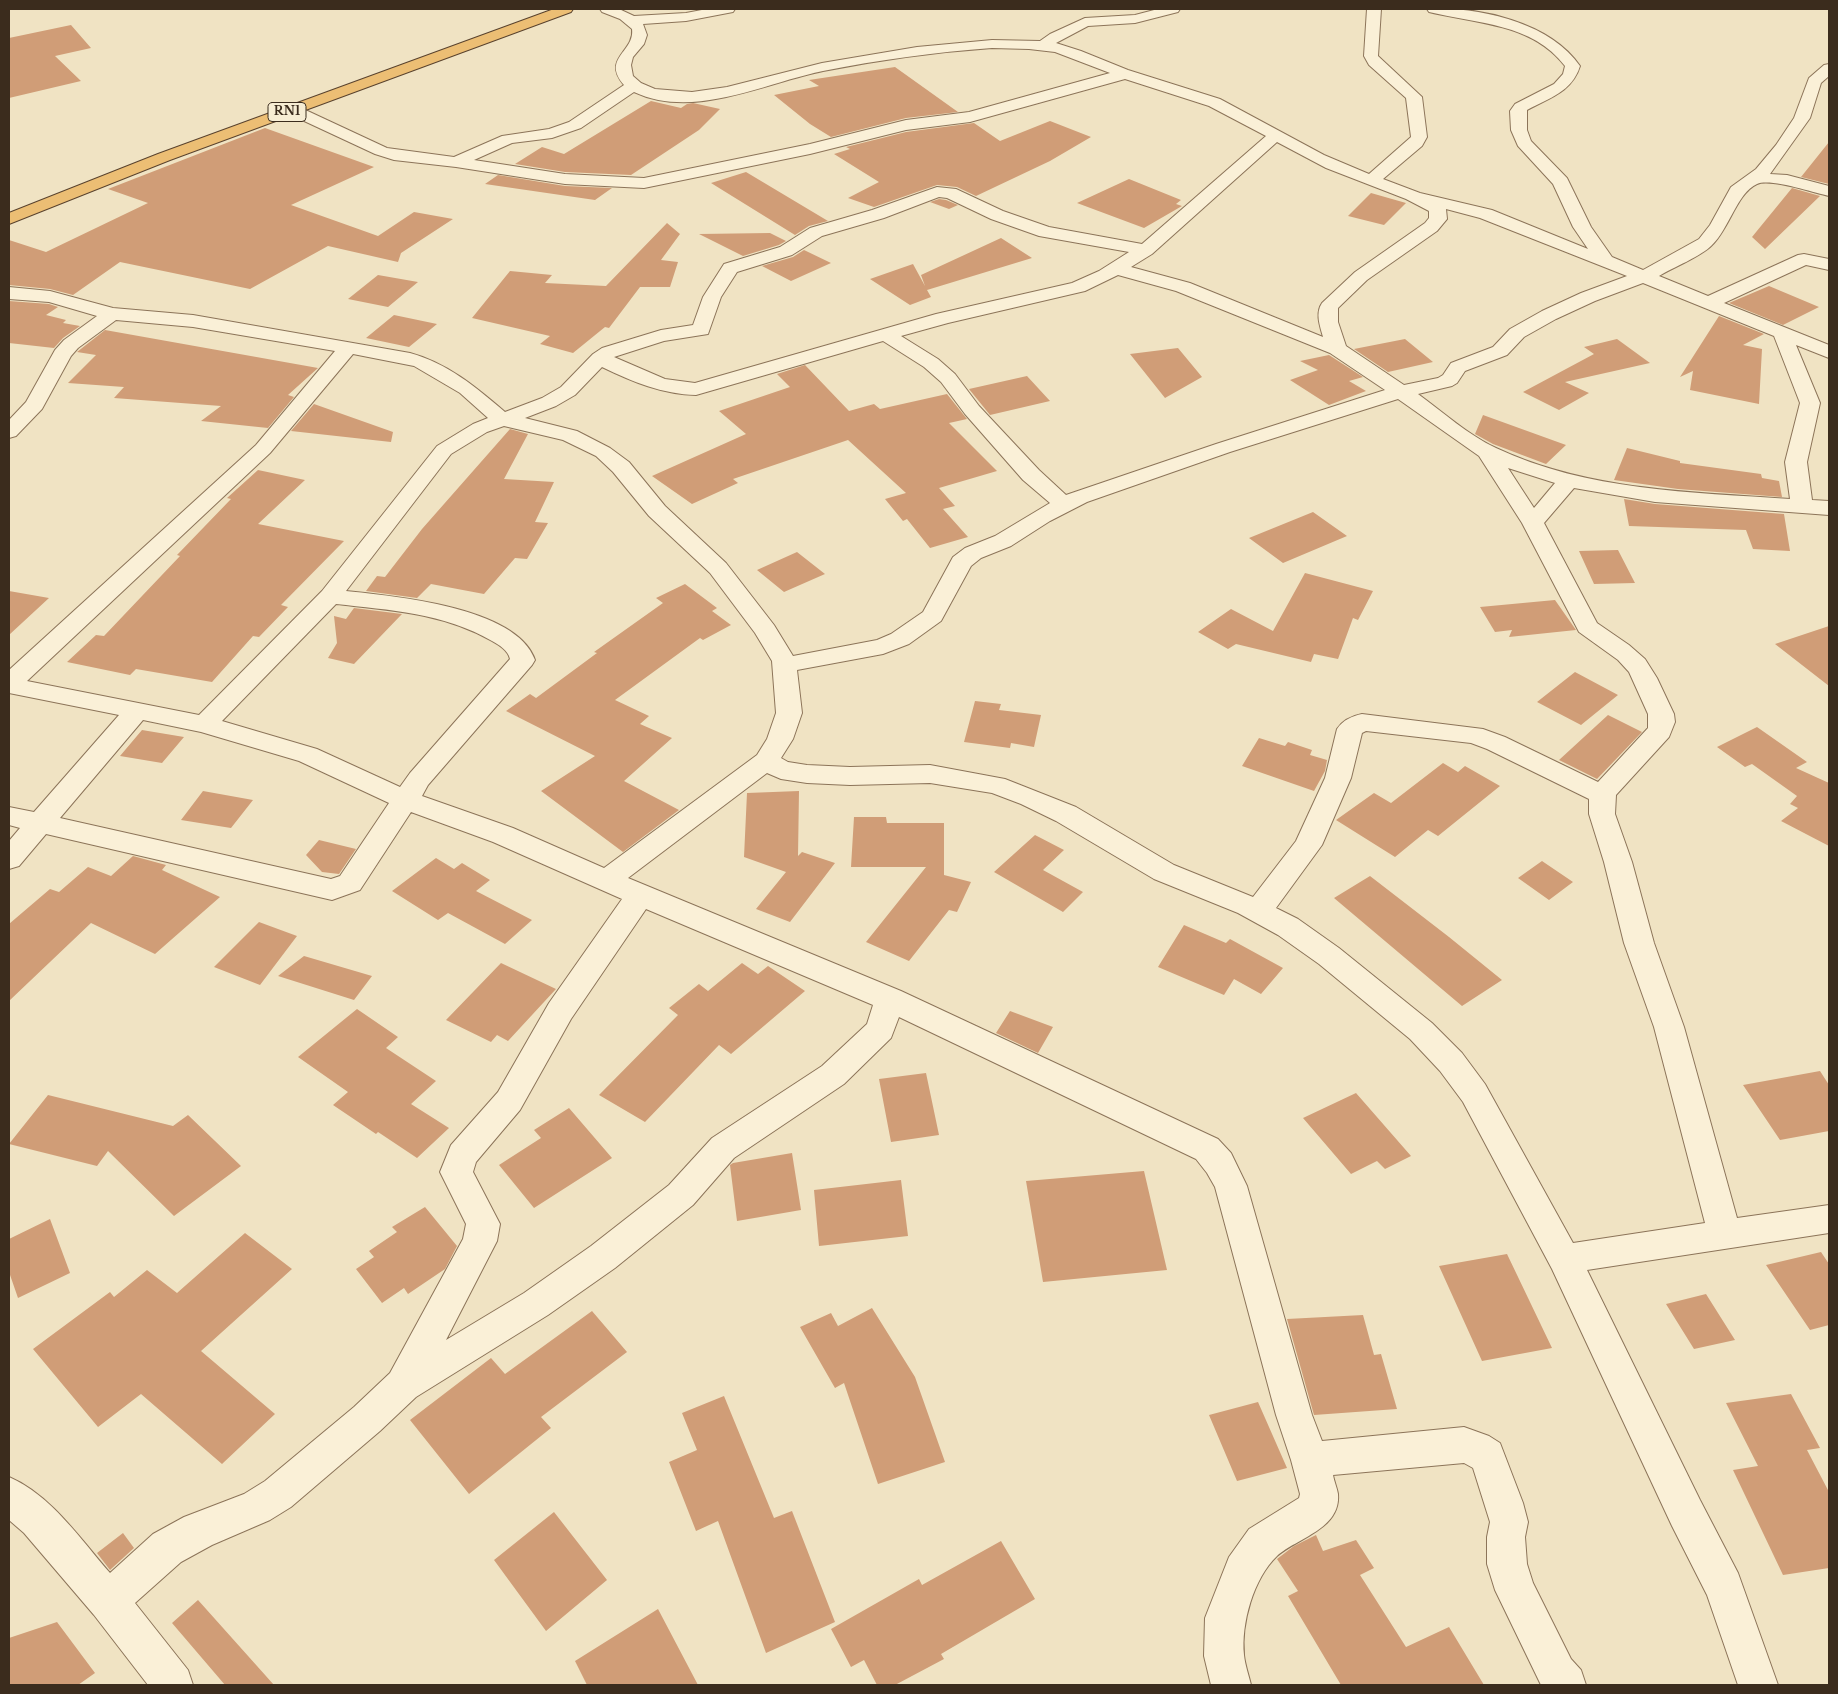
<!DOCTYPE html>
<style>
body{margin:0}
#map{position:relative;width:1838px;height:1694px;overflow:hidden;background:#f0e3c3;font-family:"Libre Baskerville",serif}
canvas{display:block}
.frame{position:absolute;inset:0;border:10px solid #3b2c1d;pointer-events:none}
</style>
<div id="map">
<canvas width="1838" height="1694"></canvas>
<div class="frame"></div>
</div>
<script>
const g = document.querySelector('canvas').getContext('2d');
g.lineJoin = 'round';
function paint(path, color) { g.fillStyle = color; g.fill(path, 'evenodd'); }
function trace(path, color, width, dash) { g.strokeStyle = color; g.lineWidth = width; g.lineCap = dash ? 'butt' : 'round'; g.setLineDash(dash || []); g.stroke(path); }
function drawText(font, color, halo, rows, align = 'center') {
  g.font = font + ' "Libre Baskerville",serif'; g.lineWidth = 4.5; g.setLineDash([]); g.textBaseline = 'middle'; g.strokeStyle = halo; g.fillStyle = color; for (const [text, x, y, turn = 0] of rows) {
    g.save(); g.translate(x, y); g.rotate((+turn || 0) * Math.PI / 180); g.textAlign = isNaN(turn) ? turn : align; if (halo) g.strokeText(text, 0, 0); g.fillText(text, 0, 0); g.restore();
  }
}
const building = new Path2D(`
 M71 25 91 48 55 56 81 81 9 98V38Z
 M895 67 958 112 906 118 831 137 810 124 774 95 819 86 809 80Z
 M651 101 681 108 687 104 693 103 720 109 699 130 631 175 565 172 515 164 542 147 564 154Z
 M1050 121 1091 137 1050 161 976 196 957 187 937 185 874 207 848 198 879 182 834 154 850 149 846 147 906 132 974 123 1000 141Z
 M265 128 374 167 291 205 378 236 414 212 453 219 401 253 398 262 328 246 250 289 120 262 73 295 50 289 9 285V240L46 252 148 203 108 189Z
 M1829 142V184L1801 177Z
 M746 172 828 221 809 226 795 235 711 183Z
 M498 175 565 186 612 188 595 200 485 184Z
 M1129 179 1181 200 1176 204 1182 206 1144 228 1077 203Z
 M1792 188 1820 196 1765 249 1752 237Z
 M1371 193 1406 203 1384 225 1348 216Z
 M939 199 946 200 958 205 949 209 930 202Z
 M667 223 680 234 661 260 678 262 670 287H640L609 328 605 327 573 353 540 344 550 336 472 318 510 271 552 275 545 283 606 286Z
 M770 233 786 241 779 245 743 256 699 234Z
 M1001 238 1032 258 927 290 931 297 910 305 870 279 913 264 925 286 921 275Z
 M804 250 831 263 791 281 762 266 793 257Z
 M378 275 418 282 388 307 348 299Z
 M1769 286 1819 307 1783 325 1729 303Z
 M9 301 49 304 58 307 46 315 66 320 63 323 80 326 63 338 54 348 9 343Z
 M394 315 437 324 409 347 366 338Z
 M1719 316 1764 334 1743 345 1762 349 1759 404 1690 390 1693 371 1680 377Z
 M105 330 318 368 288 395 294 397 268 428 201 421 221 406 114 398 124 387 68 383 96 355 77 352Z
 M1405 339 1433 362 1388 372 1354 349Z
 M1617 339 1650 363 1565 382 1589 393 1559 410 1523 392 1594 354 1584 347Z
 M1178 348 1202 377 1165 398 1130 354Z
 M1329 355 1363 377 1349 381 1366 391 1329 405 1290 380 1318 370 1300 361Z
 M805 365 849 411 874 404 880 409 947 394 967 419 949 423 997 471 939 488 955 506 943 509 968 537 930 548 907 519 903 521 885 499 906 493 848 440 733 479 738 483 692 504 652 476 746 434 719 411 790 387 777 374Z
 M1027 376 1050 401 990 415 969 389Z
 M314 404 393 432 391 442 291 431Z
 M1483 415 1566 445 1546 464 1493 444 1475 434Z
 M510 429 528 434 504 479 554 482 535 522 548 523 527 559 515 558 484 594 431 584 417 598 366 591 377 576 385 577 422 529Z
 M1627 448 1680 461V463L1761 474 1762 478 1779 481 1782 497 1678 489 1614 480Z
 M258 470 305 480 258 524 344 541 281 605 288 607 259 637 253 636 212 682 136 669 130 675 67 662 96 635 104 636 180 556 177 555 231 499 227 498Z
 M1624 499 1655 504 1784 514 1790 551 1753 549 1746 530 1629 526Z
 M1313 512 1347 536 1283 563 1249 538Z
 M1618 550 1635 583 1594 584 1579 551Z
 M797 552 825 574 784 592 757 570Z
 M1305 573 1373 591 1358 620 1353 618 1338 659 1314 654 1311 662 1236 644 1228 649 1198 632 1231 609 1273 631Z
 M685 584 717 608 712 611 731 625 703 640 700 638 615 700 649 716 640 724 672 738 624 781 679 810 623 852 541 791 595 756 506 711 530 694 536 698 597 653 594 652 663 603 656 598Z
 M9 591 49 598 9 635Z
 M1555 600 1576 630 1509 637 1512 630 1495 632 1480 607Z
 M354 608 402 614 354 664 328 658 337 643 334 616 346 619Z
 M1829 626V686L1775 644Z
 M1575 672 1618 695 1581 725 1537 702Z
 M975 701 1001 704 999 710 1041 715 1034 747 1011 743 1010 748 964 742Z
 M1608 715 1642 732 1597 779 1559 760Z
 M1757 727 1807 762 1796 768 1829 783V846L1781 821 1798 808 1790 804 1797 796 1752 764 1745 767 1717 747Z
 M142 730 184 737 162 763 120 756Z
 M1259 738 1285 746 1288 742 1312 750 1310 755 1327 760 1325 771 1314 791 1242 766Z
 M1443 763 1458 772 1465 766 1500 786 1438 836 1428 830 1395 857 1336 820 1374 793 1391 803Z
 M203 791 253 800 231 828 181 820Z
 M799 791 798 856 802 852 835 863 790 922 756 909 786 872 744 857 747 793Z
 M854 817H886L887 823H944V875L971 882 957 912 949 910 909 961 866 942 926 867H851Z
 M1035 835 1064 850 1043 870 1083 892 1063 912 994 872Z
 M319 840 356 849 339 874 322 872 306 855Z
 M133 856 166 865 162 870 220 897 155 954 91 923 9 1001V924L50 889 59 892 88 867 111 876Z
 M436 858 454 869 462 863 490 880 476 891 532 920 505 944 448 913 438 920 392 891Z
 M1542 861 1573 882 1549 900 1518 878Z
 M1370 876 1449 937 1502 980 1462 1006 1334 898Z
 M259 922 297 936 260 985 214 967Z
 M1184 925 1226 943 1230 939 1283 968 1261 994 1234 979 1224 995 1158 967Z
 M304 956 372 976 354 1000 278 976Z
 M501 963 556 989 508 1041 497 1035 491 1042 446 1020Z
 M742 963 758 974 768 966 805 991 731 1054 719 1045 645 1122 599 1095 678 1015 669 1008 699 984 708 991Z
 M357 1009 398 1037 386 1048 436 1081 411 1104 449 1128 417 1158 378 1132 376 1134 333 1105 348 1092 298 1057Z
 M1010 1011 1053 1027 1038 1053 996 1033Z
 M1820 1071 1829 1085V1131L1780 1140 1743 1085Z
 M926 1073 939 1135 891 1142 879 1079Z
 M1356 1093 1411 1156 1385 1169 1377 1161 1351 1174 1303 1118Z
 M48 1095 173 1126 188 1115 241 1166 174 1216 108 1151 97 1166 9 1144Z
 M569 1108 612 1158 534 1208 499 1165 541 1138 534 1130Z
 M792 1153 801 1210 737 1221 730 1165 733 1163Z
 M1144 1171 1167 1270 1043 1282 1026 1181Z
 M901 1180 908 1236 819 1246 814 1190Z
 M425 1207 457 1246 445 1269 408 1294 404 1288 382 1303 356 1269 374 1257 369 1251 397 1232 392 1227Z
 M50 1219 70 1273 18 1298 9 1272V1239Z
 M245 1233 292 1269 201 1351 275 1414 222 1464 141 1394 98 1427 33 1349 110 1292 114 1297 147 1270 177 1293Z
 M1821 1252 1829 1264V1325L1810 1330 1766 1265Z
 M1507 1254 1552 1348 1482 1361 1439 1266Z
 M1706 1294 1735 1340 1694 1349 1666 1304Z
 M872 1308 915 1377 945 1462 878 1484 844 1383 835 1388 800 1327 831 1313 838 1326Z
 M592 1311 627 1352 541 1417 551 1428 469 1494 410 1420 491 1358 505 1374Z
 M1363 1315 1374 1355 1381 1354 1397 1409 1314 1415 1287 1319Z
 M1791 1394 1820 1448 1807 1450 1829 1492V1568L1783 1575 1733 1470 1758 1466 1726 1403Z
 M724 1396 774 1518 792 1511 835 1622 766 1653 718 1521 696 1531 669 1462 697 1450 682 1413Z
 M1258 1402 1287 1468 1237 1481 1209 1415Z
 M554 1512 607 1580 546 1631 494 1560Z
 M123 1533 134 1548 110 1570 97 1553Z
 M1316 1535 1323 1551 1356 1540 1374 1568 1360 1575 1406 1647 1449 1627 1484 1685H1341L1288 1596 1298 1591 1277 1559 1294 1546Z
 M1001 1541 1035 1599 941 1654 944 1659 895 1685H877L864 1660 851 1667 831 1629 919 1579 922 1585Z
 M198 1600 274 1685H225L172 1623Z
 M658 1609 698 1685H587L575 1661Z
 M57 1622 95 1673 78 1685H9V1638Z`);
const minor = new Path2D(`
 M600 9H619L634 16 686 13 707 9H735L733 12 686 21 643 24 647 35 644 44 633 57 631 65 633 76 641 83 655 89 692 92 727 87 822 63 917 47 992 40 1040 41 1050 34 1085 18 1135 15 1158 9H1180L1178 12 1135 23 1088 26 1056 43 1081 51 1128 70 1220 99 1324 155 1369 174 1411 137 1406 98 1369 65 1364 56 1367 9H1381L1378 56 1422 97 1427 137 1422 146 1383 179 1420 193 1492 210 1588 249 1573 227 1553 184 1518 146 1511 130 1510 111 1515 104 1554 84 1563 74 1565 66C1532 23 1478 24 1429 12L1427 9C1478 6 1550 22 1580 66 1572 92 1549 98 1527 110V130L1531 141 1567 178 1591 227 1612 257 1643 270 1699 239 1710 225 1731 187 1756 169 1776 145 1794 118 1809 78 1824 65 1829 64V76L1821 83 1810 118 1770 174 1787 175 1829 186V196C1814 193 1771 178 1757 184 1737 193 1729 229 1712 245 1702 256 1672 268 1659 276L1708 296 1798 255 1804 254 1829 259V270L1806 265 1724 303 1829 345V358L1796 345 1820 403 1807 462 1812 500 1829 501V515L1655 502 1574 488 1544 523 1597 623 1629 645 1645 659 1657 678 1674 714 1675 722 1669 737 1616 795 1615 814 1632 862 1654 943 1684 1027 1737 1218 1829 1205V1233L1587 1270 1700 1500 1738 1573 1778 1685H1738L1707 1595 1672 1526 1552 1269 1463 1102 1440 1071 1410 1039 1319 964 1278 935 1238 913 1154 879 1056 821 1021 804 992 793 930 783 850 785 807 783 781 779 767 773 628 878 901 991 1218 1139 1231 1153 1247 1186 1312 1415 1322 1441 1464 1427 1489 1436 1500 1443 1523 1503 1528 1522 1525 1537 1527 1564 1533 1583 1571 1659 1581 1670 1586 1685H1541L1495 1590 1487 1564V1537L1490 1522 1473 1468 1464 1463 1333 1475C1334 1481 1337 1488 1338 1494 1341 1529 1297 1538 1277 1556 1253 1579 1241 1624 1244 1655 1245 1665 1249 1676 1251 1685H1211L1204 1656 1205 1618 1229 1557 1249 1529 1299 1498 1300 1494 1291 1460 1276 1415 1215 1187 1207 1173 1196 1159 899 1017 891 1038 844 1084 734 1158 693 1205 615 1268 548 1315 416 1397 380 1431 291 1507 270 1520 212 1545 181 1562 135 1603 188 1670 193 1685H148L94 1615 24 1533 9 1520V1477C51 1495 81 1540 110 1573L153 1534 184 1517 244 1494 265 1481 354 1407 390 1373 463 1239 466 1224 440 1172 451 1145 498 1092 549 1003 622 899 493 842 411 812 360 890 332 900 46 834 19 866 9 869V841L20 828 9 825V807L34 812 119 715 9 693V670L256 445 335 351 193 327 116 320 78 348 71 356 42 409 16 436 9 438V420L26 402 55 350 64 340 97 316 49 302 9 299V287L50 291 113 308 193 315 410 353C447 363 476 387 505 412L542 398 561 387 593 354 602 348 661 330 693 325 703 297 724 264 780 247 810 228 872 210 937 187 956 189 1003 211 1049 227 1142 244 1266 136 1209 106 1125 79 970 122 906 130 810 154 644 188 565 184 456 167 394 160 375 154 287 113 285 110 287 107H299L387 148 454 157 502 136 549 129 569 122 624 85C601 58 635 52 632 29L620 19 602 12ZM992 48 1029 49 1055 52 1110 73 969 112 906 120 810 144 644 178 565 174 474 160 512 143 552 138 581 128 634 92C694 120 764 83 823 71 879 60 935 52 992 48ZM1277 142 1326 168 1406 199 1429 211V218L1425 223 1355 272 1322 303C1315 313 1320 326 1323 337L1190 283 1131 267 1152 254ZM939 197 947 198 991 219 1039 236 1129 252 1099 271 1072 283 936 314 695 383 665 379 614 357 664 341 708 334 721 297 737 272 792 255 822 236 884 218ZM1446 209 1480 218 1627 276 1581 293 1542 311 1510 329 1493 347 1451 363 1443 375 1438 378 1404 385 1346 346 1338 322V308L1367 280 1437 231 1447 219ZM1118 275 1176 291 1330 353 1385 390 1216 444 1066 495 1039 470 979 406 955 374 938 359 901 336 948 323 1085 291ZM1643 283 1774 336 1800 403 1785 462 1790 499C1691 492 1587 491 1496 448 1468 435 1443 412 1418 394L1452 386 1457 383 1465 371 1507 355 1524 337 1556 319 1595 301ZM883 341 924 367 941 382 965 414 1023 480 1050 503 995 536 965 548 953 557 923 612 891 634 877 640 793 656 774 625 726 563 665 506 629 462 610 448 577 431 525 418 556 406 575 395 602 367C633 382 662 394 696 395ZM353 354 414 366 460 393 488 418 473 424 437 446 322 591 199 715 27 681 270 453ZM1398 399 1479 456 1522 523 1579 632 1618 660 1629 672 1648 714V728L1598 782 1505 737 1483 729 1362 714C1352 716 1343 720 1337 729L1325 778 1296 841 1253 897 1174 865 1076 807 1005 779 930 765 850 767 807 765 788 762 781 758 793 739 802 713 797 670 883 654 909 644 941 621 971 566 981 558 1011 546 1050 521 1087 502 1230 452ZM504 426 563 440 596 456 613 472 649 516 710 573 755 633 772 661 776 713 767 739 757 755 604 868 513 828 422 796 428 785 532 665 535 660C517 607 394 596 346 591L451 454 487 432ZM1508 468 1555 483 1534 508ZM336 604C389 610 444 613 492 641 499 645 508 650 510 659L410 773 400 787 317 749 222 721ZM143 720 201 732 299 761 389 803 340 876 331 879 60 818ZM1366 731 1471 743 1487 749 1589 799V814L1604 862 1624 943 1654 1027 1705 1223 1573 1243 1485 1084 1462 1053 1432 1023 1339 948 1298 919 1276 908 1322 845 1351 778 1362 733ZM646 909 873 1005 867 1024 822 1066 712 1138 669 1185 591 1246 524 1293 446 1340 497 1241 500 1224 473 1172 476 1162 520 1110 571 1019Z`);
const trunk = new Path2D(`
 M554 9H573L571 12 170 160 9 224V213L158 154Z`);
const shields = [
 [287,112,38]
];
const shieldNames = [
 ["RN1",287,112]
];
paint(building, '#d09d77');
trace(minor, '#8c7459', 2);
trace(trunk, '#59422d', 2);
paint(minor, '#faf0d7');
paint(trunk, '#ecbe74');
for (const [x, y, w] of shields) { const box = new Path2D(); box.roundRect(x - w / 2, y - 9.5, w, 19, 4); g.fillStyle = '#f7edd3'; g.fill(box); trace(box, '#3b2c1d', 1); }
drawText('bold 12px', '#3b2c1d', null, shieldNames);
</script>
